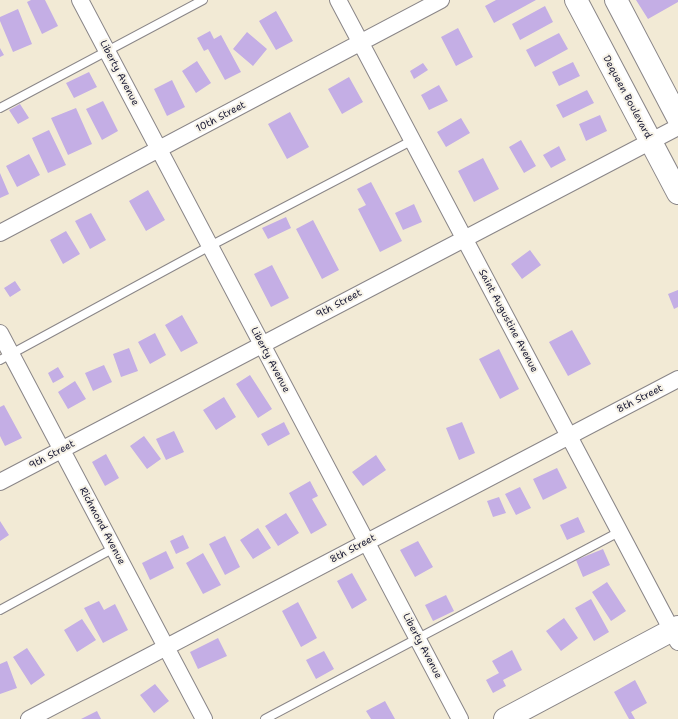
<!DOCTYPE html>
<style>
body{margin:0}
canvas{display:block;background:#f2ead5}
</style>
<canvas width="678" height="719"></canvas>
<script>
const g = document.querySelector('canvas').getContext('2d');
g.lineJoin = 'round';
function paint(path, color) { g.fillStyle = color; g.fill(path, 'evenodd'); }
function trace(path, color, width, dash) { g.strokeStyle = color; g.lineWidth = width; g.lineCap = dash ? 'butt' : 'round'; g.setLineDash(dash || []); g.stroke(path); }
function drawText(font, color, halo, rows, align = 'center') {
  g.font = font + ' "Shantell Sans",sans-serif'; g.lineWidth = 4; g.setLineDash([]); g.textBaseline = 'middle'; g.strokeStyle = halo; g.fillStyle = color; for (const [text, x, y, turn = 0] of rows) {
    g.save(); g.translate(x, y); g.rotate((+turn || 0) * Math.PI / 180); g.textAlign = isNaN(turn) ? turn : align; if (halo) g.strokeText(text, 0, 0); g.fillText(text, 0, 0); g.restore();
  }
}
const building = new Path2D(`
 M31 0H45L58 26 42 34 27 2Z
 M496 0H536L494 23 485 6Z
 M636 0H678V2L648 19Z
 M545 6 553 22 520 40 512 24Z
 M18 9 32 44 13 52 0 21V17Z
 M276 11 293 41 276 50 259 21Z
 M458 28 473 57 456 66 441 37Z
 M210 31 214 39 221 35 241 72 225 80 208 49 204 51 197 38Z
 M247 32 267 49 253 66 233 49Z
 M559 33 568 49 535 67 526 50Z
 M0 48 4 55 0 57Z
 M197 61 211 83 196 93 182 71Z
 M573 62 580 76 559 86 552 72Z
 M423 63 428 70 414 79 410 71Z
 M89 72 97 87 74 98 66 83Z
 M349 77 363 102 342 114 328 89Z
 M172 80 185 107 167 116 154 89Z
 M439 85 448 101 429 110 421 95Z
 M587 90 594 103 563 118 556 105Z
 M103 101 118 131 102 140 86 109Z
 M20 104 29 118 18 124 9 110Z
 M76 108 92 144 68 155 51 118Z
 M290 112 309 147 287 159 268 124Z
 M600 115 607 131 586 141 579 124Z
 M461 118 470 133 446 147 437 132Z
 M49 130 66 165 48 173 32 138Z
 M521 140 536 166 524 173 509 147Z
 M559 146 566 160 551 168 543 155Z
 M29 154 40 175 17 187 6 166Z
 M483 158 499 189 474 202 458 171Z
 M0 173 9 194 0 198Z
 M371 182 402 241 380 252 358 209 366 205 357 189Z
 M148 190 165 220 146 231 129 201Z
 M414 204 422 222 403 230 395 213Z
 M91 213 106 240 90 249 75 221Z
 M286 217 291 228 268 239 262 228Z
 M313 220 339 270 322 279 296 229Z
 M66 231 80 254 63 264 50 240Z
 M530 250 541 265 522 279 511 264Z
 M272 265 289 298 271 307 254 274Z
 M15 281 21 290 10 297 4 288Z
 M678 290V307L674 309 668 294Z
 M182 315 198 343 181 352 165 325Z
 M572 330 591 364 568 376 549 342Z
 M155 333 166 355 150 364 138 342Z
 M129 348 138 371 121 377 113 354Z
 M499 349 519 389 500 399 479 359Z
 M104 365 112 382 93 391 85 373Z
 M58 367 64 377 53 383 48 373Z
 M250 375 272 409 258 418 236 384Z
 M75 381 86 399 68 409 58 392Z
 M224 397 236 417 216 430 203 410Z
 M4 405 22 438 5 446 0 436V407Z
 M284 422 290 434 268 446 261 434Z
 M462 422 475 453 459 460 446 428Z
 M174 431 184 452 166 460 156 439Z
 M144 436 161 459 147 469 130 446Z
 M106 454 119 478 105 486 92 462Z
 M376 455 386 470 363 486 352 472Z
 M557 468 567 488 543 500 533 479Z
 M310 481 318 496 312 499 327 525 311 534 289 493Z
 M520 487 531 508 516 515 505 494Z
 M499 497 506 513 493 517 487 501Z
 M286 513 299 533 278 546 265 526Z
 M578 517 585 532 567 540 560 525Z
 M0 521 9 535 0 541Z
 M258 528 271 548 253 559 240 540Z
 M183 535 189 548 176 554 170 541Z
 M225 536 240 567 225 575 209 544Z
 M418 541 433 567 415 577 400 550Z
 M603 549 610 565 583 577 576 560Z
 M166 551 174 568 150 580 142 563Z
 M203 553 221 585 203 594 186 563Z
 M352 573 367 600 352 609 337 581Z
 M607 582 626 611 611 621 592 592Z
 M446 595 454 611 433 621 425 605Z
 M591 599 609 632 594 641 575 608Z
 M99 601 104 610 115 604 128 630 103 643 84 608Z
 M298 602 317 638 301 647 282 611Z
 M564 618 578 638 561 651 546 631Z
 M82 619 96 640 77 652 64 630Z
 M218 638 227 656 198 669 190 652Z
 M27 648 45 675 31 685 13 657Z
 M512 650 522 670 503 680 506 686 493 693 486 680 499 673 492 661Z
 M324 651 334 669 316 679 306 660Z
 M7 661 17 688 0 694V664Z
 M635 680 647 703 631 712 635 719H629L614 692Z
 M155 684 169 701 154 713 140 695Z
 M385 701 395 719H371L366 711Z
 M97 711 101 719H81Z`);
const lane = new Path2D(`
 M0 108 203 0
 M0 360 210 246 413 140
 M0 610 114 548
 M265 719 619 532`);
const street = new Path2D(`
 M80 0 460 719
 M338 0 678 642
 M0 233 441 0
 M0 333 204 719
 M0 482 678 127
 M29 719 678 379`);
const secondary = new Path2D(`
 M576 0 678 193
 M616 0 678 118
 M505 719 678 627`);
const streetNames = [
 ["Liberty Avenue",119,73,62],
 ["Dequeen Boulevard",627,97,62],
 ["10th Street",221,117,-28],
 ["9th Street",339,304,-28],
 ["Saint Augustine Avenue",508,321,62],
 ["Liberty Avenue",270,360,62],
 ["8th Street",640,399,-27],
 ["9th Street",52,455,-28],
 ["Richmond Avenue",102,526,62],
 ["8th Street",353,549,-28],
 ["Liberty Avenue",422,646,62]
];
paint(building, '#c4aee5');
trace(lane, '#8a8688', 10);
trace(street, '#8a8688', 18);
trace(secondary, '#8a8688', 24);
trace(lane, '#fff', 8);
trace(street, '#fff', 16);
trace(secondary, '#fff', 22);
drawText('10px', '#22223b', '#f7f3e8', streetNames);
</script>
